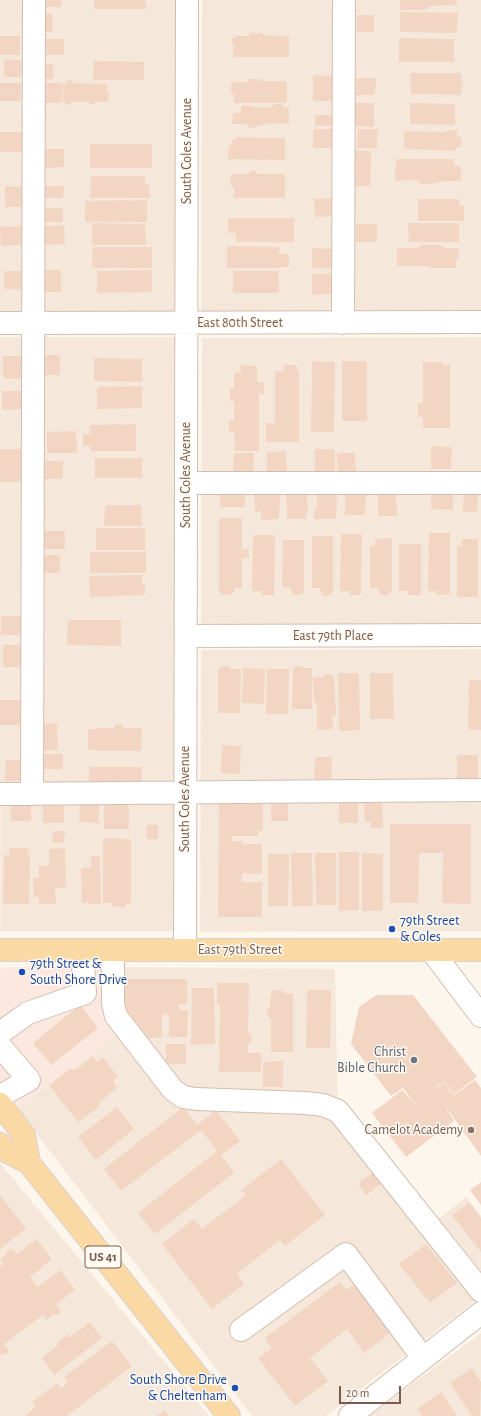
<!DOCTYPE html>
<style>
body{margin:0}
#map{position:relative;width:481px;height:1416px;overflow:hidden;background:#fdf6ec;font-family:"Alegreya Sans",sans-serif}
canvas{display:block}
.scale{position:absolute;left:339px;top:1386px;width:62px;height:18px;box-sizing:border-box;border:2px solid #7a5c4d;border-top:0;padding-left:5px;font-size:12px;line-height:14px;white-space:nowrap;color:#7a5c4d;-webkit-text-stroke:3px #fffaf3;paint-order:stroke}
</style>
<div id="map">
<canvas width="481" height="1416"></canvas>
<div class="scale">20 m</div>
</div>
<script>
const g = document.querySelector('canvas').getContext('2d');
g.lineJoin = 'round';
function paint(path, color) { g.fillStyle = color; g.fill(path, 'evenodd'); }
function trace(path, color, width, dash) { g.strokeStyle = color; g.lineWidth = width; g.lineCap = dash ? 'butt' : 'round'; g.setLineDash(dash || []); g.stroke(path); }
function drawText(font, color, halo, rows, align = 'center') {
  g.font = font + ' "Alegreya Sans",sans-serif'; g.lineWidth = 3; g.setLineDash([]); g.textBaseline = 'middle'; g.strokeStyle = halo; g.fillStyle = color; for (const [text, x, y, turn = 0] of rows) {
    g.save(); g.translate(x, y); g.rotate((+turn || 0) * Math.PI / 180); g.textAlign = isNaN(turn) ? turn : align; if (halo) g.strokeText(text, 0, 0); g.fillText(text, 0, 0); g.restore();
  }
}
const residential = new Path2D(`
 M0 0H177L176 311H0Z
 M202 0H481V313L201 312Z
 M0 337H176L175 931H1V794H0Z
 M481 337V624L201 625 202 338Z
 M481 649V931L200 932 201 650Z
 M113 967 335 969 338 1111 429 1226 466 1197 481 1216V1296L326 1416H252L17 1108 126 1028Z
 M0 1163 209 1416H0Z
 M481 1333V1416H369Z`);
const commercial = new Path2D(`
 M0 794H1V931H0Z
 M13 967H113L126 1028 17 1108 0 1085V969Z`);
const building = new Path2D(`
 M41 0H61V7H41Z
 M94 0H144V1H146V9H94Z
 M400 0H457V5L430 6 425 10H400Z
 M400 12 458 13 457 33 400 32Z
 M43 13 52 14 53 32H43Z
 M357 15H374V32H357Z
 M250 33H263V35L289 36V57H233L234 45H232V38H235V36H249Z
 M0 36H20V55H0Z
 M399 38 454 39V62H399Z
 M44 39H64V55H44Z
 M4 59 22 60 21 77H4Z
 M94 61 144 62V80H93Z
 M43 64H53V79H43Z
 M410 73H461V80H463L462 87H461V95L411 94Z
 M313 75 333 76V101H313Z
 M357 78H376L375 95H356Z
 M248 79H261L260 81H287V103H234V95L231 93V84L235 82H248Z
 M67 80 72 81V83L107 84V93L109 94 108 102H95V104H89V102H70V105L65 104V103H63V83L67 84Z
 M0 83H21V101H0Z
 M43 83H62V103H43Z
 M353 103H374V127L353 126Z
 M410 103 455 104V125L410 124Z
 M273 104H283L282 107H289V124L267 123 264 125H259L257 127 249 128 246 124H232L233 113H241V106H254V108L273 107Z
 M315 115H335L334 126H315Z
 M313 129H333V148H313Z
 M358 129H378L377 148H357Z
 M447 130H458L457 137H461V147H456V151L404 149V131L447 132Z
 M0 132H23V152H0Z
 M238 137 285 138V160L228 159 229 145H232V141Z
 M90 144H152V168H90Z
 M44 149H64V167L45 168Z
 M355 151H371L370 186H353Z
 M396 159H454V166H461V181H442L439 183 421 184 416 180 395 181Z
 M251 171H255L257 174H285V198H234V188L231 186 230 178 233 174H248Z
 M91 176H145V183L149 184 150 198H90Z
 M5 186 25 187V207H5Z
 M43 186H64L63 198H43Z
 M336 198 337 216 315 217 314 199Z
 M418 199H459V205L464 206V221H418Z
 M147 200V222H85V201Z
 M43 208H63V222H43Z
 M228 218H294V242H236V233H228Z
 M92 223 145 224 146 245H92Z
 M408 223H459V242H409Z
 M356 224H377V242H356Z
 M64 225 65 244 43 245 42 226Z
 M23 226V245L1 246 0 227Z
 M422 245H440L444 248H456L459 251 458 258 456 260V268H432L428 266H397V248H417Z
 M227 246 280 247 279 254H289V267H279V268H227Z
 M93 247H152V268H92Z
 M312 248 334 249V269L312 268Z
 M41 270H61V292H40Z
 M152 270V292L97 293V271Z
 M4 271H25V290L4 289Z
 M233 271H278L279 293H233Z
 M336 273V294L312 295V274Z
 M39 355H60V375H39Z
 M3 356H26V379L3 378Z
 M94 358 142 359V382L94 381Z
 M312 361 335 362 334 432H311Z
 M342 361H367V421H342Z
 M423 362H442V365H450V428H423V417H418V403H423Z
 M241 365 257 366V382H264V394H259V451H235L234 432H229V420H234V401H230V388L234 389V373H241Z
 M283 365H297V371H299V442H266V423H275V371H284Z
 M142 386V408L97 409V387Z
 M2 391H24V409L2 410Z
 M136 424V451H90V446H83V434H90V425Z
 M76 431 77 453H47V432Z
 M431 446 452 447 451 469H431Z
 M0 449H22L23 482H0Z
 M315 449H335V472L315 471Z
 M286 451 287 471H267V452Z
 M234 453H254L253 474H233Z
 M337 453H355L356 471 338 472Z
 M95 458H142V478H95Z
 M43 461H63V479H43Z
 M220 490H244L245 507H220Z
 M431 490 453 491V510L431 509Z
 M280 491 279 519 261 520V511L255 512 254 493Z
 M464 491 478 492 477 512H463Z
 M286 492H307L308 513H306V519H287Z
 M317 492H337L336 519H314V510H317Z
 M345 492 366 493 365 515H345Z
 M378 495H396L397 516H378Z
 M105 505H141L142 526H104Z
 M219 518H242V549H249V558H242V588H234V592L230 595H223L219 591Z
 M96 528H145V550H96Z
 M43 531H65V549H44Z
 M429 533H450V594L437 595V591H428Z
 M341 534H362L361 595H350L349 591H340Z
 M253 535H275L274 595H262L261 591H252Z
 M312 536H333V591L329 595 324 596 320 591V588H312Z
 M392 538V591L388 595H382L378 592 379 588H370V546H375V539Z
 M461 539H478V597H457V546H462Z
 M283 540H304V592L300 595H294L291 591V587H282Z
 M399 544H421V595H408V591H399Z
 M90 552H146V573H90Z
 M41 555H60V573H41Z
 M142 575V584H145V595L90 597 89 576Z
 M1 616H24V635H1Z
 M68 620H121V646L67 645Z
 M3 645H23V667H3Z
 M222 666H229L231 669H241L240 713H218V669Z
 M296 666H301L303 668H312V709H292L293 669Z
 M243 668 265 669 264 704 242 703Z
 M267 669H289L288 714H266Z
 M338 673H359L360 730 339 731Z
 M370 673H393L394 719H370Z
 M325 674H331L334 677 336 715H332L333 729 317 730V704L314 701 313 677H322Z
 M469 680H481V730L468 729Z
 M0 700H23V725H0Z
 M57 723 58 750 38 751 36 724Z
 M114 725H123V728H142L141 751H96V750H88V729H96V728H114Z
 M222 745 241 746 240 774 221 773Z
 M44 754H63V769H44Z
 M457 755H478V778L457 779Z
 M315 757H332L331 779H314Z
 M6 760H24V781H5Z
 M89 767H142L141 790 89 791Z
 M219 797 259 798V803L263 804V831H258V836H232V841H242V844H262V874L242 873V882H262V917H218Z
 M271 799 288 800V821H271Z
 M339 800H358V823H339Z
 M31 801V821H11L10 802Z
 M43 801H64V823H43Z
 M80 801H99V823L79 822Z
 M129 801V829H104V802Z
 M382 801 383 828H371V822H365L364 802Z
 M390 824H471V904L442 903 443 853H419L418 903H390Z
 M147 825H158V839H147Z
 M53 831H65L64 843 52 842Z
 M103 838 131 839V903H126V907H113L112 903H103Z
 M9 848H28V854H30L29 904H3L4 855H9Z
 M65 848 66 887 55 888 56 904H39V897H34L33 878H39V866L49 865V849Z
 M339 852H359V910L339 911Z
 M291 853H312L313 906H292Z
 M315 853H336V905H316Z
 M362 853 383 854V911H362Z
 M268 854H289L288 906H268Z
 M91 856H100L101 904H88V902L82 903 81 868 91 867Z
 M124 979H187V1004H179V1010H188L187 1037H169V1016L166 1013 162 1016V1038H146L124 1009Z
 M217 983H249L248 1032 252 1036 251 1042 248 1045V1053H261V1072H219L220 1005H217Z
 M192 988H214L215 1044 191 1045Z
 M275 990H281L284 993 293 994V1052H271V1019L268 1017 267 1010 270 1007 271 993Z
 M307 990H331L330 1048H306Z
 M376 995H413L477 1077 454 1094 444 1081 414 1103 403 1088 391 1096 351 1044 359 1007Z
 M80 1005 98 1028 51 1065 33 1043Z
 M166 1044H186V1064H166Z
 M93 1056 97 1062 103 1057 118 1077 113 1081 117 1088 100 1102 99 1107 78 1122 49 1085 70 1069 76 1070Z
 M283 1061V1087H263V1062Z
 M475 1080 481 1088V1156L443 1103 454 1121 406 1157 372 1113 402 1090 414 1103 412 1104 444 1082 454 1095Z
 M117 1107 134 1129 96 1160 78 1137Z
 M183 1107 197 1125 216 1110 229 1127 240 1141 221 1155 234 1173 155 1234 138 1213 217 1151 201 1130 121 1191 104 1169Z
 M281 1159 325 1215 285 1246 280 1240 237 1274 244 1284 212 1309 162 1244 194 1219 202 1229 246 1195 241 1190Z
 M374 1171 383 1182 366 1195 358 1184Z
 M481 1182V1205L470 1190Z
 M0 1195 26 1229 0 1249Z
 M469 1202 481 1218V1252L452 1215Z
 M36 1239 52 1259 30 1277 38 1287 60 1270 75 1290 56 1304 60 1310V1313L56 1315 53 1314 47 1320 43 1315 4 1344 9 1350 8 1353 0 1355V1267L3 1264 0 1259 7 1254 6 1252 9 1249H13L17 1254Z
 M426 1244 457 1283 430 1303 399 1264Z
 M361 1280 397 1328 364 1353 347 1329 310 1358 328 1381 295 1406 258 1358 272 1348 265 1338 340 1282 346 1290Z
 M90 1322 102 1338 54 1375 42 1358 58 1345 57 1343 68 1334 70 1337Z
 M112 1341 132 1366 67 1416H25L36 1407 32 1402 57 1383 61 1388 68 1382 64 1377Z
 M472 1368 481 1382 480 1416H472L450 1383Z
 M441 1392 457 1416H422L417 1409Z
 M164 1410 169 1416H156Z`);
const minor = new Path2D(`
 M0 323 481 322
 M343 323 344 0
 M186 483H481
 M186 636 481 635
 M0 794 481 790
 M32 794 34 0
 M113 950V1003L116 1016 173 1090 183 1097 196 1099 305 1103 323 1105 338 1111 481 1291
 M185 950 187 0
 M431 950 481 1016
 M0 1033 28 1013 85 993 82 950
 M0 1046 29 1080 0 1096
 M241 1330 346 1254 423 1358
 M350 1416 481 1313`);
const major = new Path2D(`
 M0 950H481
 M0 1104 24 1135 29 1163
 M0 1144 6 1151 29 1163 229 1416`);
const markers = [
 [392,929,4,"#1a4fb4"],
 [22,972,4,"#1a4fb4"],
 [414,1060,4,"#6b7280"],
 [471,1130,4,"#8d6e63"],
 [235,1388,4,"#1a4fb4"]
];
const shields = [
 [103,1257,36]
];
const shieldNames = [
 ["US 41",103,1257]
];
const streetNames = [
 ["South Coles Avenue",187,151,-90],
 ["East 80th Street",240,323],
 ["South Coles Avenue",186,475,-90],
 ["East 79th Place",333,636],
 ["South Coles Avenue",185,799,-90],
 ["East 79th Street",240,950]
];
const transitNames = [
 ["79th Street",400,921],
 ["& Coles",400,937],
 ["79th Street &",30,964],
 ["South Shore Drive",30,980],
 ["South Shore Drive",227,1380,"right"],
 ["& Cheltenham",227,1396,"right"]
];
const worshipNames = [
 ["Christ",406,1052],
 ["Bible Church",406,1068]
];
const educationNames = [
 ["Camelot Academy",463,1130]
];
paint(residential, '#f5e8da');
paint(commercial, '#fde8e0');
paint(building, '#f3d5c3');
trace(minor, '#d1beb0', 24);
trace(major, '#dad1cd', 24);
trace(minor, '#fff', 22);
trace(major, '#fbd9a5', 22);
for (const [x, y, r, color] of markers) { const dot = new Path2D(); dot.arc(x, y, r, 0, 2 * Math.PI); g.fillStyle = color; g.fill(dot); trace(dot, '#fffaf3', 1.5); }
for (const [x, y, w] of shields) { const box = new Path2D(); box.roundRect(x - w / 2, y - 11, w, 22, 3); g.fillStyle = '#fffaf3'; g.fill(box); trace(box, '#7a5c4d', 1); }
drawText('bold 13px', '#7a5c4d', null, shieldNames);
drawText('14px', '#7a5c4d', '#fffaf3', streetNames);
drawText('14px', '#164399', '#fffaf3', transitNames, 'left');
drawText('14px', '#5b616d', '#fffaf3', worshipNames, 'right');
drawText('14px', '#785e54', '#fffaf3', educationNames, 'right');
</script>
